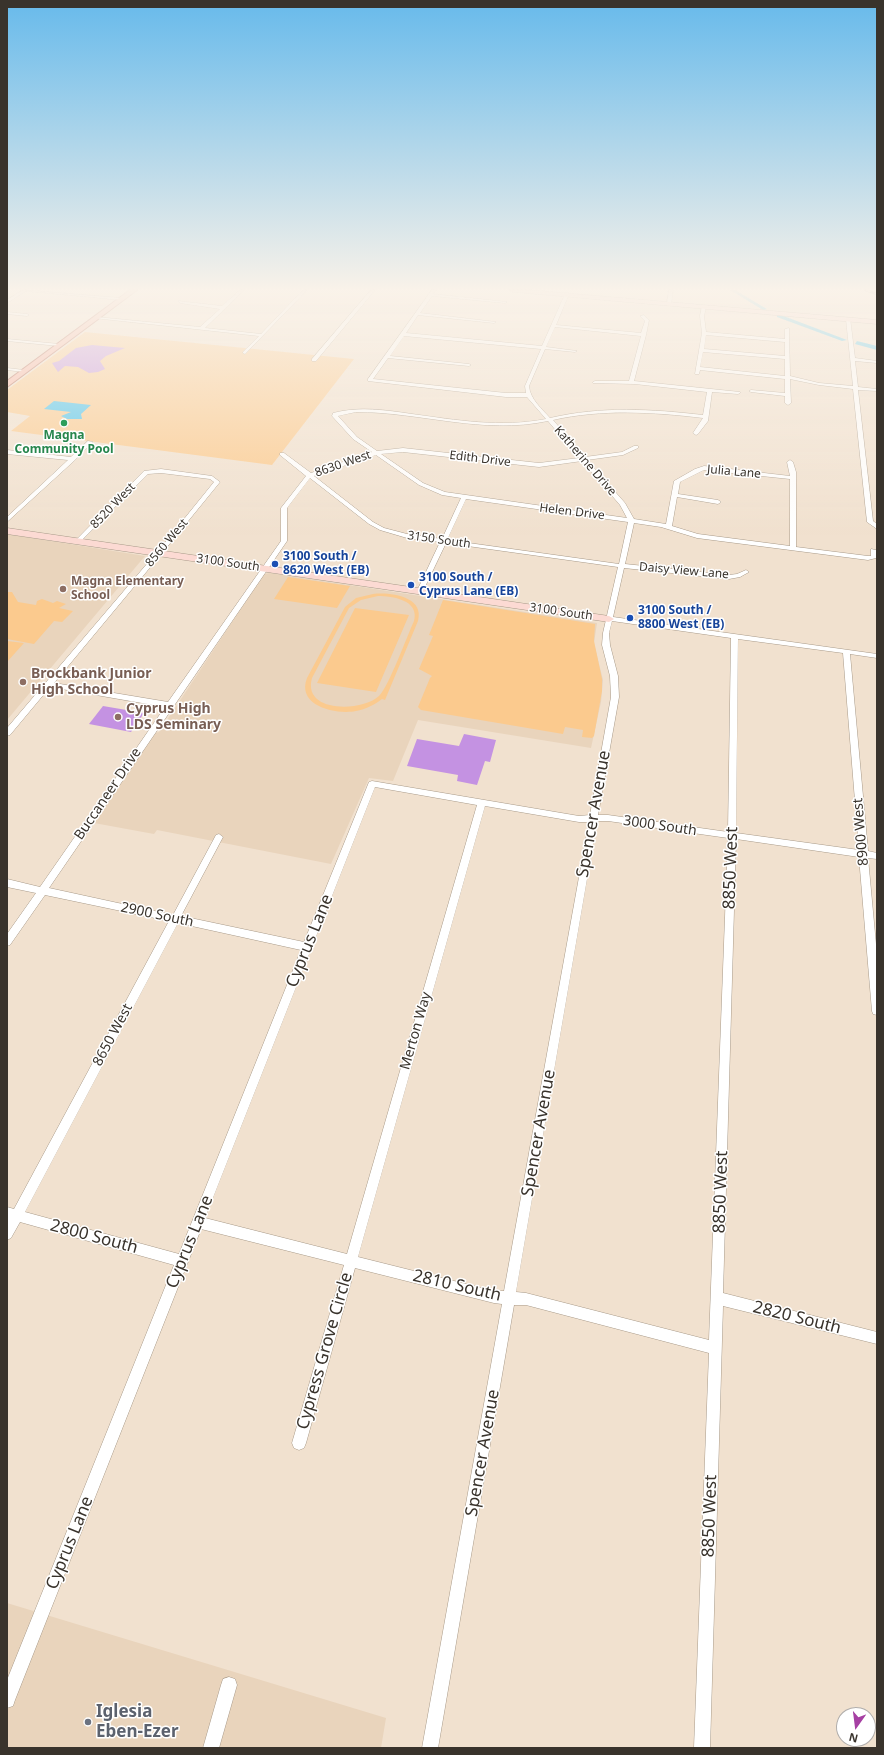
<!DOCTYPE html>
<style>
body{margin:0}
#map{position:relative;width:884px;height:1755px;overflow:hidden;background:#f1e1cf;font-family:"Noto Sans",sans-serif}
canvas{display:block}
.frame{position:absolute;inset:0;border:8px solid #39332c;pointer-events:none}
.north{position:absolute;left:836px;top:1707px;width:40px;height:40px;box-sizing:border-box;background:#fff;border:1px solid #b0adab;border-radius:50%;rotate:194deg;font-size:11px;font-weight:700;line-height:16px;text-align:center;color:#39332c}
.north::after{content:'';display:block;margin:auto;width:14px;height:18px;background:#a640a3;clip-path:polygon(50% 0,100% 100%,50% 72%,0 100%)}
</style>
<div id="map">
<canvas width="884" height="1755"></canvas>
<div class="frame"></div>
<div class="north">N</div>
</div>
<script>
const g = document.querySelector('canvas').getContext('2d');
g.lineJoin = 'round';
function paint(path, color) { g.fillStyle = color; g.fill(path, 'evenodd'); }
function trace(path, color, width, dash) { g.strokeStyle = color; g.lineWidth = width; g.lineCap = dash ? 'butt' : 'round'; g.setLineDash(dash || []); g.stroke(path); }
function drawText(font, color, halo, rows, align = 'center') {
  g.font = font + ' "Noto Sans",sans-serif'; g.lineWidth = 3; g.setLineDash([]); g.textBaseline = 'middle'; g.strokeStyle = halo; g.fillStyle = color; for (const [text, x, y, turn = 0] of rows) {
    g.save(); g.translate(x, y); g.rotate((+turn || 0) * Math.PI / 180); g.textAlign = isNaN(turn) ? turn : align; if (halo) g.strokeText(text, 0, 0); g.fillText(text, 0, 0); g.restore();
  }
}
const built = new Path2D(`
 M7 534 145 556 7 720Z
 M270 573 597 623 594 643 603 680 601 702 591 748 418 720 393 781 369 778 331 864 157 830 154 834 94 823 155 733 159 732 264 574Z
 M7 1603 386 1718 381 1748H7Z`);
const green = new Path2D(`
 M85 332 354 359 272 465 11 431 30 416 7 412V390Z
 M288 577 350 586 337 608 274 599Z
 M7 592H12L18 602 36 605 37 601 42 599 53 603 57 601 66 604 59 608 73 611 62 622 54 621 34 644 7 639Z
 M373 594C389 592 425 596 418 621L385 700 382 699C374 705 366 709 356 711 336 715 296 706 307 678L345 607 356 598ZM378 596C392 596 420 600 414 621 407 636 389 686 379 696 362 712 302 713 312 678L349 608 361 600Z
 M443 600 595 624 594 641 602 679V691L594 736 592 738 582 737 583 730 565 727 563 734 421 710 418 707 430 678 432 676 419 669 433 636 429 635Z
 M355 608 409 615 376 692 317 683Z
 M7 641 24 643 7 662Z`);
const water = new Path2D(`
 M54 401 91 405 81 414 82 419H67L61 416 71 412 44 409Z`);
const canal = new Path2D(`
 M730 290H735L767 309 763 310Z
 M777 315H781L847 340 842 341 777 317Z
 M857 341 877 346V350L855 344Z`);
const building = new Path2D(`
 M92 345 125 348 106 356 100 361 105 369 98 372 89 373 78 367 65 366 58 372 52 363 59 361 76 348Z
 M103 706 144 713 131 732 89 724Z
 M464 734 496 740 490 762 485 761 477 785 457 781 458 775 407 766 417 739 459 746Z`);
const street = new Path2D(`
 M23 290 122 298 124 299 122 300 26 291 7 303V300Z
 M240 290H244L205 328 261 334 303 290H307L245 354 243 353V352L259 336 94 318 96 317 200 327 220 309 180 303 178 301 222 306Z
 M371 290H375L316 361H312V359Z
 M432 290H436L433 294 507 302 505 303 432 296 420 313 496 322 494 323 418 315 406 333 542 346 565 294 567 293 569 294 556 325 641 333 645 321 640 316 644 315 649 320 646 335 634 381 740 392V393L738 394 712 392 708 421 698 434 696 435 693 433 703 418C652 412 602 409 553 420L585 457 622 452 634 446H638V448L623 455 587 460 625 503 634 519 666 524 674 481 695 469 704 466 790 476 787 462 790 460 793 462 796 472V547L868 556H871V549L876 550V558L868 560 697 538 661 527 634 523 625 564 729 575 737 574 746 570 749 572 740 577 729 579 624 568 613 617 877 654V658L850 654 868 851 877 853V859L868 858 877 955V1015L873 1014 872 1011 859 857 736 839 723 1293 877 1332V1344L723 1306 710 1748H694L709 1353 526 1305H514L438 1748H422L502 1304 494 1303 355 1268 306 1443 304 1448 299 1450 294 1448 292 1443 344 1265 201 1229 15 1700 13 1706 7 1708V1680L174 1265 20 1222 11 1238 7 1240V1222L8 1219H7V1207L14 1209 169 921 45 895 10 945 7 946V934L36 893 7 887V879L40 887 165 707 50 687 10 735 7 736V728L163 545 214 482 210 479 161 473 148 474 80 542H76V540L144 471 161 469 212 476 220 482 167 547 54 683 168 702 281 541V508L306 476 280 455V453H284L311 473 372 452 353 439 332 416 333 413C360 406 385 410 412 414 456 420 501 428 546 419L527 397H506L368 381V379ZM555 327 641 336 629 381H595L593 382V383L635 384 707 392 703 415C652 409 601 406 550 418 542 409 530 399 529 386L545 349 575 352 577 351 546 347ZM404 336 541 349 525 386 526 393H506L373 379 388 358 469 366 471 365 469 364 390 356ZM356 412C421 412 483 435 548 421L579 458 539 463 403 448 377 451 357 437 338 416ZM403 452 539 467 582 461 620 505 627 518 445 492 423 483 381 454ZM376 455 419 485 442 495 461 498 442 539 407 534 384 528 373 522 314 476ZM704 470 790 479V546L698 534 672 526 677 497 718 504 721 502 718 500 678 494 680 482ZM310 478 369 524 380 530 407 538 440 542 417 591 418 592H422L423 591 446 543 618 567 603 633 602 645 610 676 611 697 590 815 579 816 372 781 369 782 304 942 181 916 223 837 219 834 216 835 173 915 49 888 287 541V508ZM466 499 628 522 619 564 447 540ZM612 621 731 638 728 832 608 815H598L619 697 618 676 610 645 609 633ZM738 639 843 653 859 850 736 833ZM375 787 477 805 347 1254 205 1218ZM485 806 579 822H589L504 1291H494L358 1257ZM597 821H608L728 838 709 1340 526 1293 516 1292ZM178 923 301 950 179 1254 25 1212Z
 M669 290H673L671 304 669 305 667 304Z
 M702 306 706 307 704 316 706 332 785 339V329L789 328 790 376 819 383 853 386 846 319 850 318 855 358 877 361V363L855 361 858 387 877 389V391L858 390 873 521 877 524V529L867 522 853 389 819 385 790 379 791 403 788 405 785 403V396L751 392 749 391 751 390 785 393V379L700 370 699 374H695L702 333 700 316ZM706 335 785 342V356L704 349ZM703 352 785 359V376L700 367Z
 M7 312 27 314 29 315 27 316 7 314Z
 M7 339 59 344 61 345 59 346 7 341Z
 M7 368 24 370 26 371 24 372 7 370Z
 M88 441 93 442 75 460 7 522V517L68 460 7 454V450L71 457Z
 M229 1677 235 1679 237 1685 219 1748H203L221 1685 223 1679Z`);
const secondary = new Path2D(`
 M510 290H529L877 320V324L513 292Z
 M7 528 609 616 614 619 609 622 7 534Z`);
const primary = new Path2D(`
 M130 290H137L7 387V381Z`);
const rail = new Path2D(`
 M866 290 877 294`);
const markers = [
 [64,423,4,"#2e9e5b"],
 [275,564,4,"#1a4fb4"],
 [411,585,4,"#1a4fb4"],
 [63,589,4,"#8d6e63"],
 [630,618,4,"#1a4fb4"],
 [23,682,4,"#8d6e63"],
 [118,717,4,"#8d6e63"],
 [88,1722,4,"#6b7280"]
];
const farLeisurenames = [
 ["Magna",64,436],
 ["Community Pool",64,450]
];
const farStreetnames = [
 ["Edith Drive",480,459,7],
 ["Katherine Drive",585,461,49],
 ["8630 West",343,464,-19],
 ["Julia Lane",734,472,5],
 ["8520 West",113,506,-46],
 ["Helen Drive",572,512,7],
 ["3150 South",439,540,8],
 ["8560 West",167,543,-50],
 ["3100 South",228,563,8],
 ["Daisy View Lane",684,571,5],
 ["3100 South",561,612,8]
];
const farTransitnames = [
 ["3100 South /",283,557],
 ["8620 West (EB)",283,571],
 ["3100 South /",419,578],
 ["Cyprus Lane (EB)",419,592],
 ["3100 South /",638,611],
 ["8800 West (EB)",638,625]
];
const farEducationnames = [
 ["Magna Elementary",71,582],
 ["School",71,596]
];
const educationNames = [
 ["Brockbank Junior",31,674],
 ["High School",31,690],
 ["Cyprus High",126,709],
 ["LDS Seminary",126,725]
];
const streetNames = [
 ["Buccaneer Drive",108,794,-56],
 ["3000 South",660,826,8],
 ["8900 West",861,832,-95],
 ["2900 South",157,915,12],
 ["Merton Way",416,1031,-74],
 ["8650 West",113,1035,-62]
];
const nearStreetnames = [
 ["Spencer Avenue",594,814,-80],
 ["8850 West",731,868,-88],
 ["Cyprus Lane",310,941,-68],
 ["Spencer Avenue",539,1133,-80],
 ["8850 West",721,1192,-88],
 ["2800 South",94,1237,15],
 ["Cyprus Lane",190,1242,-68],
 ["2810 South",457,1286,13],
 ["2820 South",797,1318,14],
 ["Cypress Grove Circle",325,1351,-74],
 ["Spencer Avenue",483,1453,-80],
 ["8850 West",710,1516,-88],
 ["Cyprus Lane",70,1543,-68]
];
const nearWorshipnames = [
 ["Iglesia",96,1712],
 ["Eben-Ezer",96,1732]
];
paint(built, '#e9d4bc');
paint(green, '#fbca8e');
paint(water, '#46c4ef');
paint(canal, '#46c4ef');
paint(building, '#c492e2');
trace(street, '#a89a89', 1);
trace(secondary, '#a89a89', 1);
trace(primary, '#b36855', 2);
paint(street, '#fff');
paint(secondary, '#fcdad3');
paint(primary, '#f9b6a6');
trace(rail, '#5c544b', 2.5);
trace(rail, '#fff', 1.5, [4.5]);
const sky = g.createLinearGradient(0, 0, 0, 535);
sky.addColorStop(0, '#67baeb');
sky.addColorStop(0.54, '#f9f2e9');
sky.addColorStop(1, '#f9f2e900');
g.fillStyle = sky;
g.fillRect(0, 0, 884, 535);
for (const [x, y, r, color] of markers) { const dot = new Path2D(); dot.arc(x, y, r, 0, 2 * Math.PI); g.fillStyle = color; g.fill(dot); trace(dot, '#fff', 1.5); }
drawText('bold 12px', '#27864d', '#fff', farLeisurenames);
drawText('12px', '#39332c', '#fff', farStreetnames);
drawText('bold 12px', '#164399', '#fff', farTransitnames, 'left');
drawText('bold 12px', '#785e54', '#fff', farEducationnames, 'left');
drawText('bold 14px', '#785e54', '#fff', educationNames, 'left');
drawText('14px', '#39332c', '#fff', streetNames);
drawText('17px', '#39332c', '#fff', nearStreetnames);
drawText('bold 17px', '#5b616d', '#fff', nearWorshipnames, 'left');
</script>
